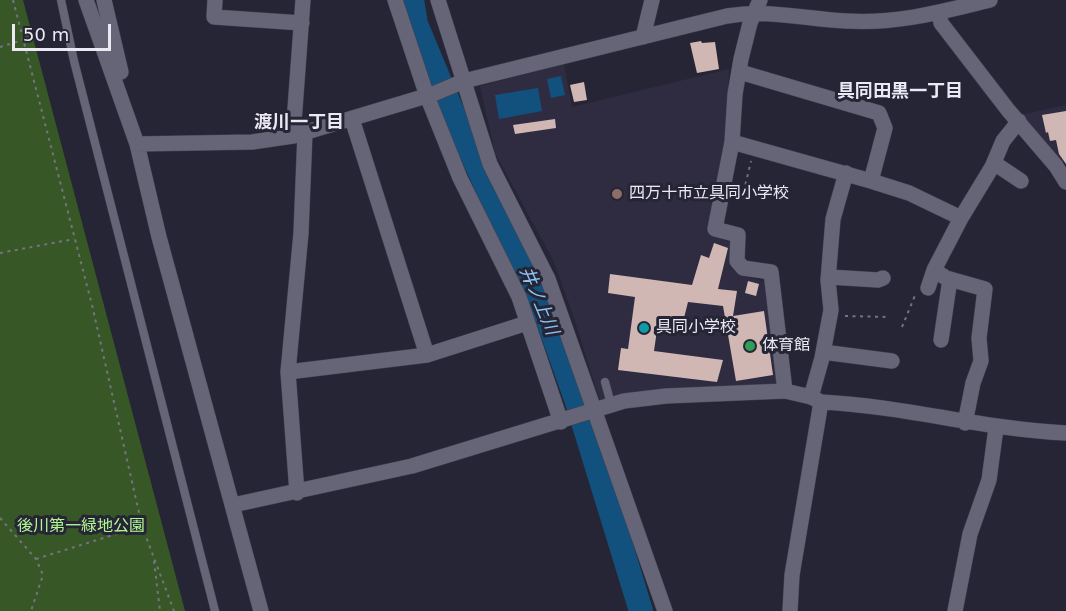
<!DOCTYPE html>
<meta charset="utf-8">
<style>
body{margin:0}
#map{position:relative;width:1066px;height:611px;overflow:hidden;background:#262535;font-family:"DejaVu Sans",sans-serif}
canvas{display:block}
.scale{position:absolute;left:12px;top:24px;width:99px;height:27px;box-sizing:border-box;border:3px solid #eae9f4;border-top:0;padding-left:8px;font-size:18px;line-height:21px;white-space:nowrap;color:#eae9f4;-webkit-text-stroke:4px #262535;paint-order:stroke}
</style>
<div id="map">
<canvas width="1066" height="611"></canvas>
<div class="scale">50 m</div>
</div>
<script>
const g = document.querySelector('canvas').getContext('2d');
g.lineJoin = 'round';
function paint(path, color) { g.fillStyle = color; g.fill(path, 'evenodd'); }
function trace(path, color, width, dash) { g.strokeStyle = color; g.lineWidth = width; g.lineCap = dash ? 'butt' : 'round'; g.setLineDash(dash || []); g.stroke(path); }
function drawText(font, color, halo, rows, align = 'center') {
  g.font = font + ' "DejaVu Sans","Noto Sans JP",sans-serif'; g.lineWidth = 6; g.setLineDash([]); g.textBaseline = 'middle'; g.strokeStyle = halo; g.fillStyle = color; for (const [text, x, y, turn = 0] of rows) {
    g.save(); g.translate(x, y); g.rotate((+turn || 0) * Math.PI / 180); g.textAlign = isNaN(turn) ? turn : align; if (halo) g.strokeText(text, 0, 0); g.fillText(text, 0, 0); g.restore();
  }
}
const built = new Path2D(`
 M564 64 572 107 729 69 725 145 709 235 732 243 729 266 737 274 766 282 779 384 600 401 573 315 553 260 495 153 480 86Z
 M1066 105V161L1061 162 1020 115Z`);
const green = new Path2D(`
 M0 0H23L185 611H0Z`);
const water = new Path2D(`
 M561 76 565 95 551 98 547 79Z
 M538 88 542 111 499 119 495 95Z`);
const river = new Path2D(`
 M412 0 416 24 456 120 548 321 576 399 641 611`);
const building = new Path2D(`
 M701 41 702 43 715 42 719 69 697 73 690 43Z
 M584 82 587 100 574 102 570 85Z
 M1066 111V164L1059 154 1056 140 1050 141 1048 132 1046 133 1042 115Z
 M555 119 556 128 515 134 513 125Z
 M714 243 728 248 718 289 737 291 733 316 764 311 773 375 736 381 723 306 688 302 684 318 659 316 654 351 723 360 717 382 618 370 621 348 628 349 635 297 608 293 610 274 692 285 701 255 709 258Z
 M748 281 759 284 756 296 745 293Z`);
const path = new Path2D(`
 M13 0 92 305 142 526 174 611
 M0 47 23 40
 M742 199 751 161
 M0 253 74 239
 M845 316 889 317
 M902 327 916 293
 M0 518 36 559 43 575 31 611
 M36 559 142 526
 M154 561 160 611`);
const service = new Path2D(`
 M61 0 74 61 215 611
 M605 382 611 404`);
const minor = new Path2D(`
 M86 0 137 144 159 237 261 611
 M104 0 121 72
 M215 0 214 17 302 23
 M395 0 427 96 460 178 519 297 561 422
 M438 0 490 164 548 279 665 611
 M760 0 750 23 741 59 735 94 732 142 715 229 738 235 737 261 743 268 771 272 785 391
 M939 12 941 23 1008 110 1056 166 1066 182
 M643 37 652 0
 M740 72 879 113 885 128 871 181
 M352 119 427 355
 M293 136 303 0
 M732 142 871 181 909 193 961 218
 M137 144 252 142 293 136 433 94 464 81 727 16C769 9 804 19 846 21 898 24 940 12 990 0
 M994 163 1021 181
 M846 173 833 219 828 280 831 310 822 358 811 397 821 402C903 406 983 429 1066 433
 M829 277 878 280 883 278
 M928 288 934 270
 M941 340 950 279
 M823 352 892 361
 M288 372 427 355 527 323
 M965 423 973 383 981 361 979 338 985 289 946 278 934 270 961 218 992 167 1003 141 1019 121
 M297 493 288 372 301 233 305 133
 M233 505 412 466 624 401 666 396 785 391 811 397
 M790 611 792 575 821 402
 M955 611 970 534 989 480 996 428`);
const markers = [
 [617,194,6,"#8d6e63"],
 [644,328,6,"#0f9aa8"],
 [750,346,6,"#2e9e5b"]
];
const poiNames = [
 ["四万十市立具同小学校",629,194],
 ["具同小学校",656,328],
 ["体育館",762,346]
];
const parkNames = [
 ["後川第一緑地公園",81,527]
];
const neighbourhoodNames = [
 ["具同田黒一丁目",900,92],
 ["渡川一丁目",299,123]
];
const waterNames = [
 ["井ノ上川",538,301,67]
];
paint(built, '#2f2c42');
paint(green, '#375826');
paint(water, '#12517d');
trace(river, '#12517d', 24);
paint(building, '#d0b7b4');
trace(service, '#444250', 9);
trace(minor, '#444250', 16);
trace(path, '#747381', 2, [3, 4.5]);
trace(service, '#666477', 8);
trace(minor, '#666477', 15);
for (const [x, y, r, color] of markers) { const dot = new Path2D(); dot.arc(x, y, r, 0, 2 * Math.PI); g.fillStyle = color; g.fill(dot); trace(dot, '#262535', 2); }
drawText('16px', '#eae9f4', '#262535', poiNames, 'left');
drawText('16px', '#b2f792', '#262535', parkNames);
drawText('bold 18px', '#eae9f4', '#262535', neighbourhoodNames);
drawText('italic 18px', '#8cc4f4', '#262535', waterNames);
</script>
